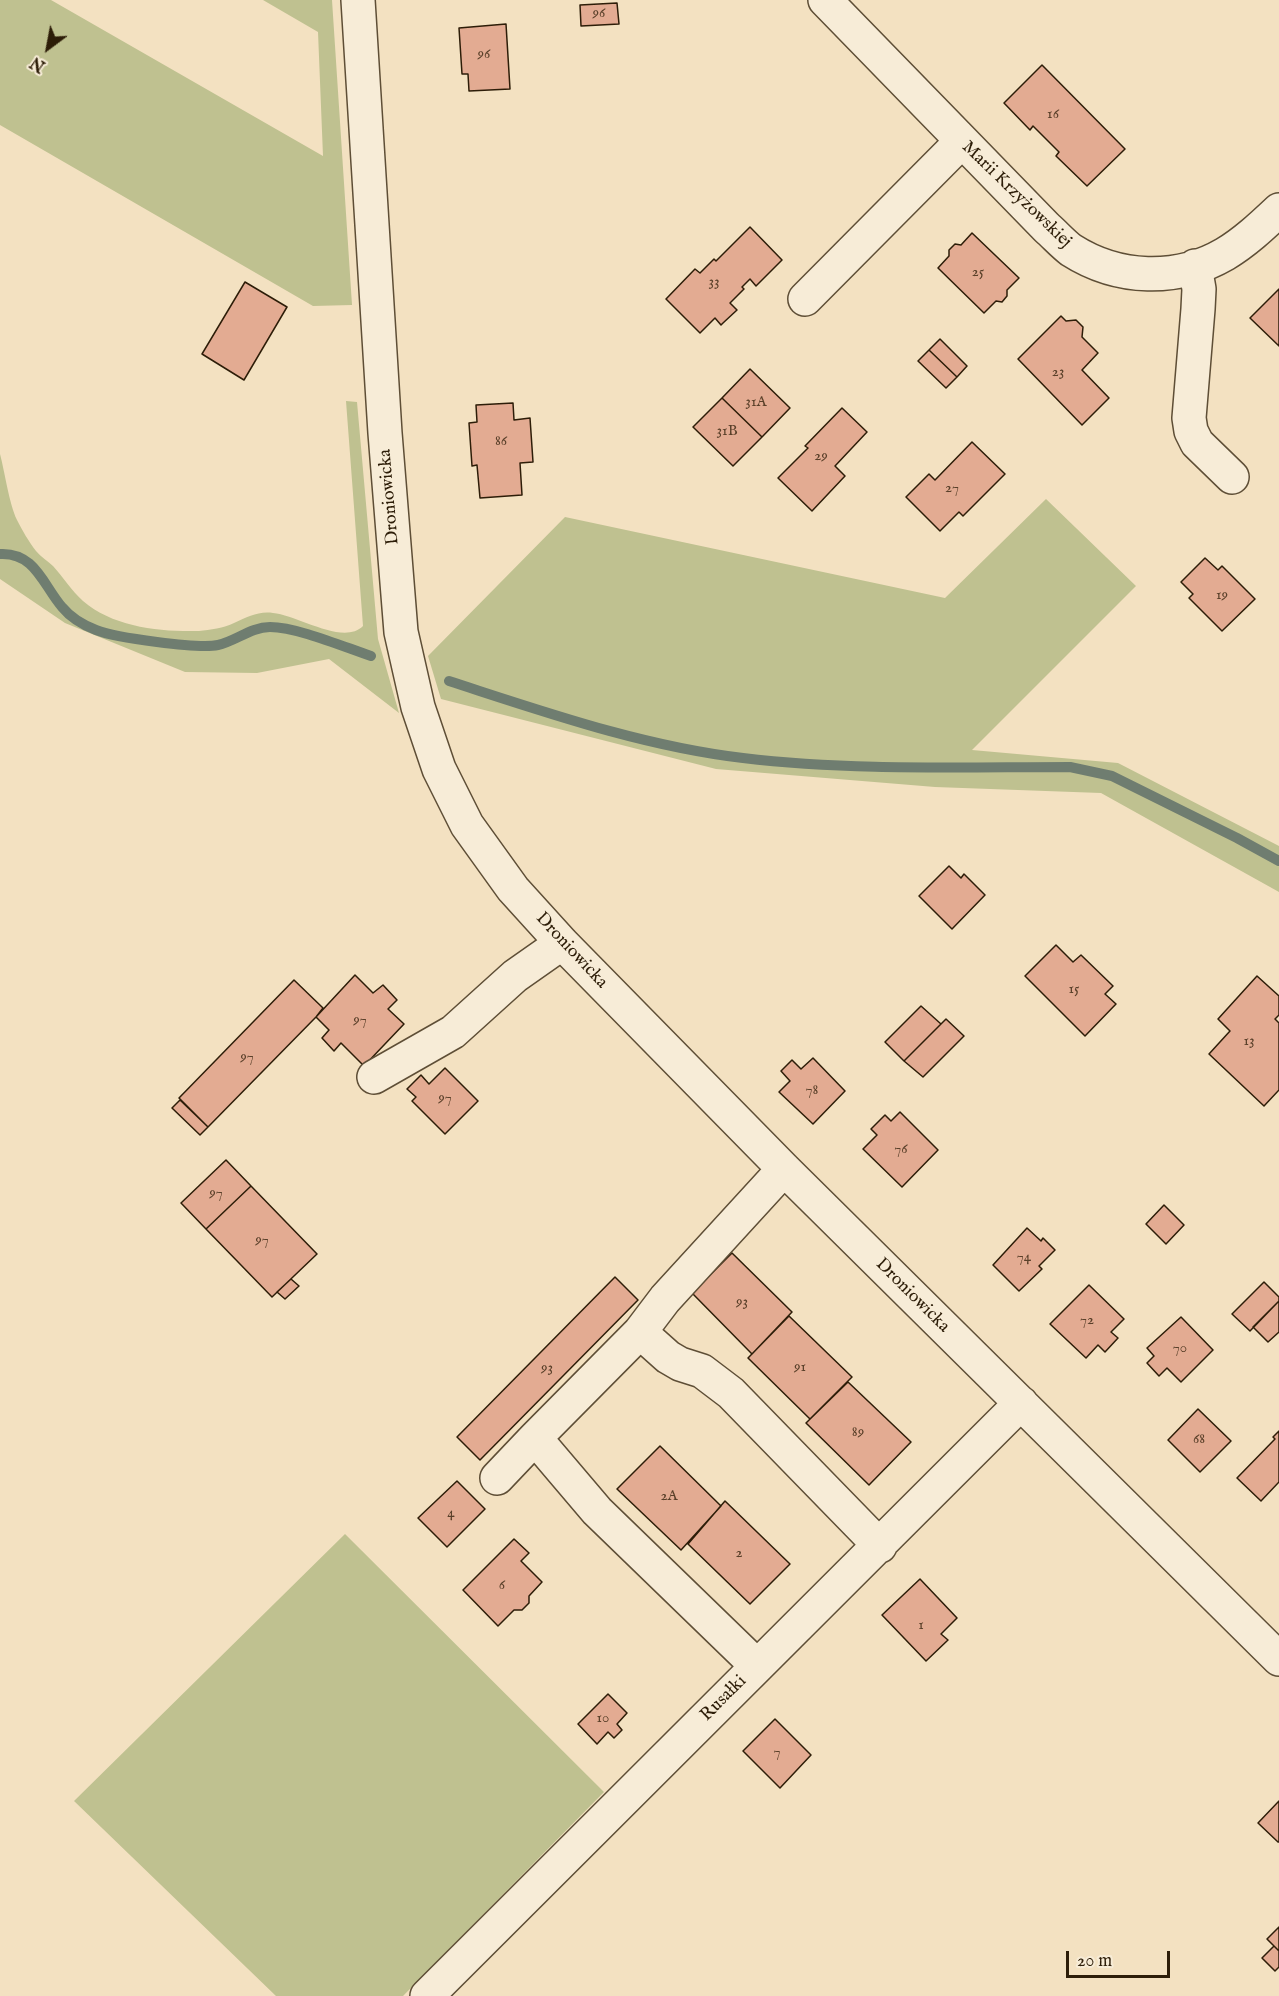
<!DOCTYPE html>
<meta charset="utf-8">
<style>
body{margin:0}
#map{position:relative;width:1279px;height:1996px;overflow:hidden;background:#f3e1c1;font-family:"IM FELL English",serif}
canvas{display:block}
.north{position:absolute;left:18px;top:18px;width:60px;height:60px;-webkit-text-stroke:4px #f7ecd7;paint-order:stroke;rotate:212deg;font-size:16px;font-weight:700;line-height:24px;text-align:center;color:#2d1d08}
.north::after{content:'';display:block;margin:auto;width:21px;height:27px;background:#2d1d08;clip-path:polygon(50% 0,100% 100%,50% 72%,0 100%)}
.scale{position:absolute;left:1066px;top:1951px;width:104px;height:27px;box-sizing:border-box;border:3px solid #2d1d08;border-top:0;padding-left:8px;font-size:18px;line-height:21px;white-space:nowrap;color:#2d1d08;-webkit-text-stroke:4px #f7ecd7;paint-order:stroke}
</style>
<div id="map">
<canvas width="1279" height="1996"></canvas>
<div class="north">N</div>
<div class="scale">20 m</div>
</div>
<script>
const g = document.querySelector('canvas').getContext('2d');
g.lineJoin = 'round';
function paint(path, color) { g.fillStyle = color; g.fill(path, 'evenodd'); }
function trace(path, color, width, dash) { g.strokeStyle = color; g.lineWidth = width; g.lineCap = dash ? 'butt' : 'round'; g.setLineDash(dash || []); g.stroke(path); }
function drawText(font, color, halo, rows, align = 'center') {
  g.font = font + ' "IM FELL English",serif'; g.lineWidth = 5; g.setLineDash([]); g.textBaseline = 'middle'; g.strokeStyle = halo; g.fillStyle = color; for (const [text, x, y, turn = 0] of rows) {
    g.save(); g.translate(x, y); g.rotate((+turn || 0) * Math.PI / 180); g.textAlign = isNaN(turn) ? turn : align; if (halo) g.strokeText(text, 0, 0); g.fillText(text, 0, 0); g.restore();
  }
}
const green = new Path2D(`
 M0 0H51L323 156 318 32 263 0H332L352 305 313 306 0 125Z
 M346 401 357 402 378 639 399 713 329 659 257 673 185 672 65 623 0 579V454C5 473 9 503 17 520 22 530 29 542 36 551 41 557 48 561 53 566 63 577 71 590 83 601 113 627 160 632 199 631 210 630 224 628 234 623 248 617 258 611 273 613 298 615 343 646 363 626Z
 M1046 499 1136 586 972 750 1118 763 1279 846V892L1101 793 935 787 716 769 441 699 428 656 565 517 945 598Z
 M345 1534 604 1792 403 1996H276L74 1801Z`);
const stream = new Path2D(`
 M0 554C35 552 43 585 62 607 71 618 83 625 96 630 116 638 198 649 218 645 236 641 251 627 270 627 297 627 344 647 371 656
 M449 681C545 712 642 746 743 758 851 771 961 767 1070 767L1112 776 1237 838 1279 861`);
const building = new Path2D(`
 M617 3 619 24 581 26 580 5Z
 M506 24 510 89 469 91 468 74H462L459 28Z
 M1042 65 1125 149 1087 186 1056 156 1059 152 1033 126 1030 130 1004 103Z
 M750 227 782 260 756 286 750 279 742 287 744 289 730 303 737 310 723 323 721 325 715 318 700 333 666 299 695 269 700 273 714 259 716 261Z
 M972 233 1019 278 1007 290V296L1002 302 996 301 984 313 938 268 949 256V250L955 244 961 245Z
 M245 282 287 307 244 380 202 354Z
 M1279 289V346L1250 318Z
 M1061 316 1066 321 1076 320 1083 327 1082 337 1098 353 1082 370 1109 398 1082 425 1018 359Z
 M940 339 967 366 957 377 929 350Z
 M929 350 957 377 946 388 918 361Z
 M750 369 790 408 762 437 722 398Z
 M722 398 762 437 733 466 693 427Z
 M513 403 514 420 530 418 533 462 520 463 522 495 480 498 477 465 472 466 469 423 477 422 476 405Z
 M842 408 867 432 835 466 845 476 812 511 778 478 808 448 805 446Z
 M972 442 1005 474 963 516 959 512 940 531 906 497 929 474 935 480Z
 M1205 558 1218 570 1222 566 1255 599 1222 631 1189 598 1193 594 1181 582Z
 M949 866 961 878 964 874 985 895 952 929 919 896Z
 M1056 945 1073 962 1081 955 1113 986 1105 994 1116 1004 1085 1036 1025 976Z
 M355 975 373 993 383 985 397 1000 388 1009 404 1024 364 1066 341 1043 334 1051 322 1038 329 1030 316 1017Z
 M1257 976 1279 996V1015L1275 1019 1279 1023V1090L1264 1106 1209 1054 1230 1031 1218 1019Z
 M294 980 323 1008 316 1017 208 1127 179 1098Z
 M921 1006 941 1024 904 1061 885 1042Z
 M946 1019 964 1036 923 1077 904 1061Z
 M813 1058 845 1091 813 1124 779 1092 790 1081 781 1071 792 1060 801 1069Z
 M445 1068 478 1101 445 1134 412 1101 416 1097 407 1089 421 1075 429 1084Z
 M180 1100 208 1127 200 1135 172 1108Z
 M900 1112 938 1150 902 1187 863 1149 877 1135 871 1129 885 1115 891 1121Z
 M226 1160 251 1186 206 1229 181 1203Z
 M251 1186 317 1254 272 1297 206 1229Z
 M1164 1205 1184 1225 1166 1244 1146 1224Z
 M1027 1228 1041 1241 1043 1238 1055 1250 1039 1266 1042 1269 1019 1291 993 1265Z
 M732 1253 792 1312 752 1354 692 1293Z
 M615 1277 638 1300 480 1460 457 1437Z
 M291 1279 299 1286 285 1299 277 1292Z
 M1264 1282 1279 1297V1301L1250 1331 1232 1314Z
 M1089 1285 1124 1319 1111 1332 1118 1338 1105 1352 1098 1345 1086 1358 1050 1324Z
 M1279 1301V1332L1268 1342 1253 1327Z
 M789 1316 852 1377 810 1419 748 1358Z
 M1181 1317 1213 1350 1181 1382 1167 1368 1159 1376 1147 1363 1154 1356 1147 1348Z
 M848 1382 911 1442 869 1485 806 1423Z
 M1198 1409 1231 1441 1200 1472 1168 1440Z
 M1279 1431V1482L1261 1501 1237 1478 1275 1439 1273 1437Z
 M660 1446 721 1506 681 1550 617 1489Z
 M457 1481 485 1509 447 1547 418 1518Z
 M725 1501 790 1564 750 1604 688 1544Z
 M514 1539 529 1553 521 1561 542 1582 529 1596V1603L522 1610H514L498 1626 463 1590Z
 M920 1579 957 1618 941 1634 948 1640 926 1661 882 1615Z
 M608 1694 627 1713 617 1724 622 1730 614 1738 608 1732 597 1744 578 1724Z
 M775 1719 811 1755 780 1788 743 1751Z
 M1279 1801V1842H1278L1258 1823Z
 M1279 1927V1951L1267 1939Z
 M1274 1946 1279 1951V1967L1275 1971 1262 1958Z`);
const minor = new Path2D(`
 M358 0 385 433 401 632 418 707 439 769 467 825 513 889 562 943 784 1169 1279 1659
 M825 0 1047 228C1055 235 1063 244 1071 250 1118 280 1177 282 1225 254 1245 242 1262 226 1279 210
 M1195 266 1199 289 1198 309 1189 418 1191 431 1197 443 1232 477
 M805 299 962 141
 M374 1077 453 1032 515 976 562 943
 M640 1332 668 1357 680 1364 702 1371 731 1393 880 1546
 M497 1478 535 1438
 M757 1666 597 1511 535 1438 640 1332 665 1299 784 1169
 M427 1996 1021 1403`);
const numberNames = [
 ["96",599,14],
 ["96",484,55],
 ["16",1053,115],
 ["25",978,273],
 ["33",714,283],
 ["23",1058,373],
 ["31A",756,403],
 ["31B",727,432],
 ["86",501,442],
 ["29",821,457],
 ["27",952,489],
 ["19",1222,596],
 ["15",1074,990],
 ["97",360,1021],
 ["13",1249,1042],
 ["97",247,1058],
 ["78",812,1091],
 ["97",445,1099],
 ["76",901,1150],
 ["97",216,1194],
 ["97",262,1241],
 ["74",1024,1258],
 ["93",742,1303],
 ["72",1087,1321],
 ["70",1180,1349],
 ["91",800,1368],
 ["93",547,1369],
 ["89",858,1433],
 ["68",1199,1440],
 ["2A",669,1497],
 ["4",451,1514],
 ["2",739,1554],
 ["6",502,1586],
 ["1",921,1626],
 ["10",603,1719],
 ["7",777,1753]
];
const streetNames = [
 ["Marii Krzyżowskiej",1016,195,44],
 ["Droniowicka",390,497,-95],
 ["Droniowicka",571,951,47],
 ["Droniowicka",912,1296,45],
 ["Rusałki",724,1699,-45]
];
paint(green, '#bfc190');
trace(stream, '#6f7d70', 10);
paint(building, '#e3ab92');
trace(building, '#2d1d08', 1.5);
trace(minor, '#5e4e36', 36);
trace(minor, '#f7ecd7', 33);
drawText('15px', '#5a402a', null, numberNames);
drawText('18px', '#2d1d08', '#f7ecd7', streetNames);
</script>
